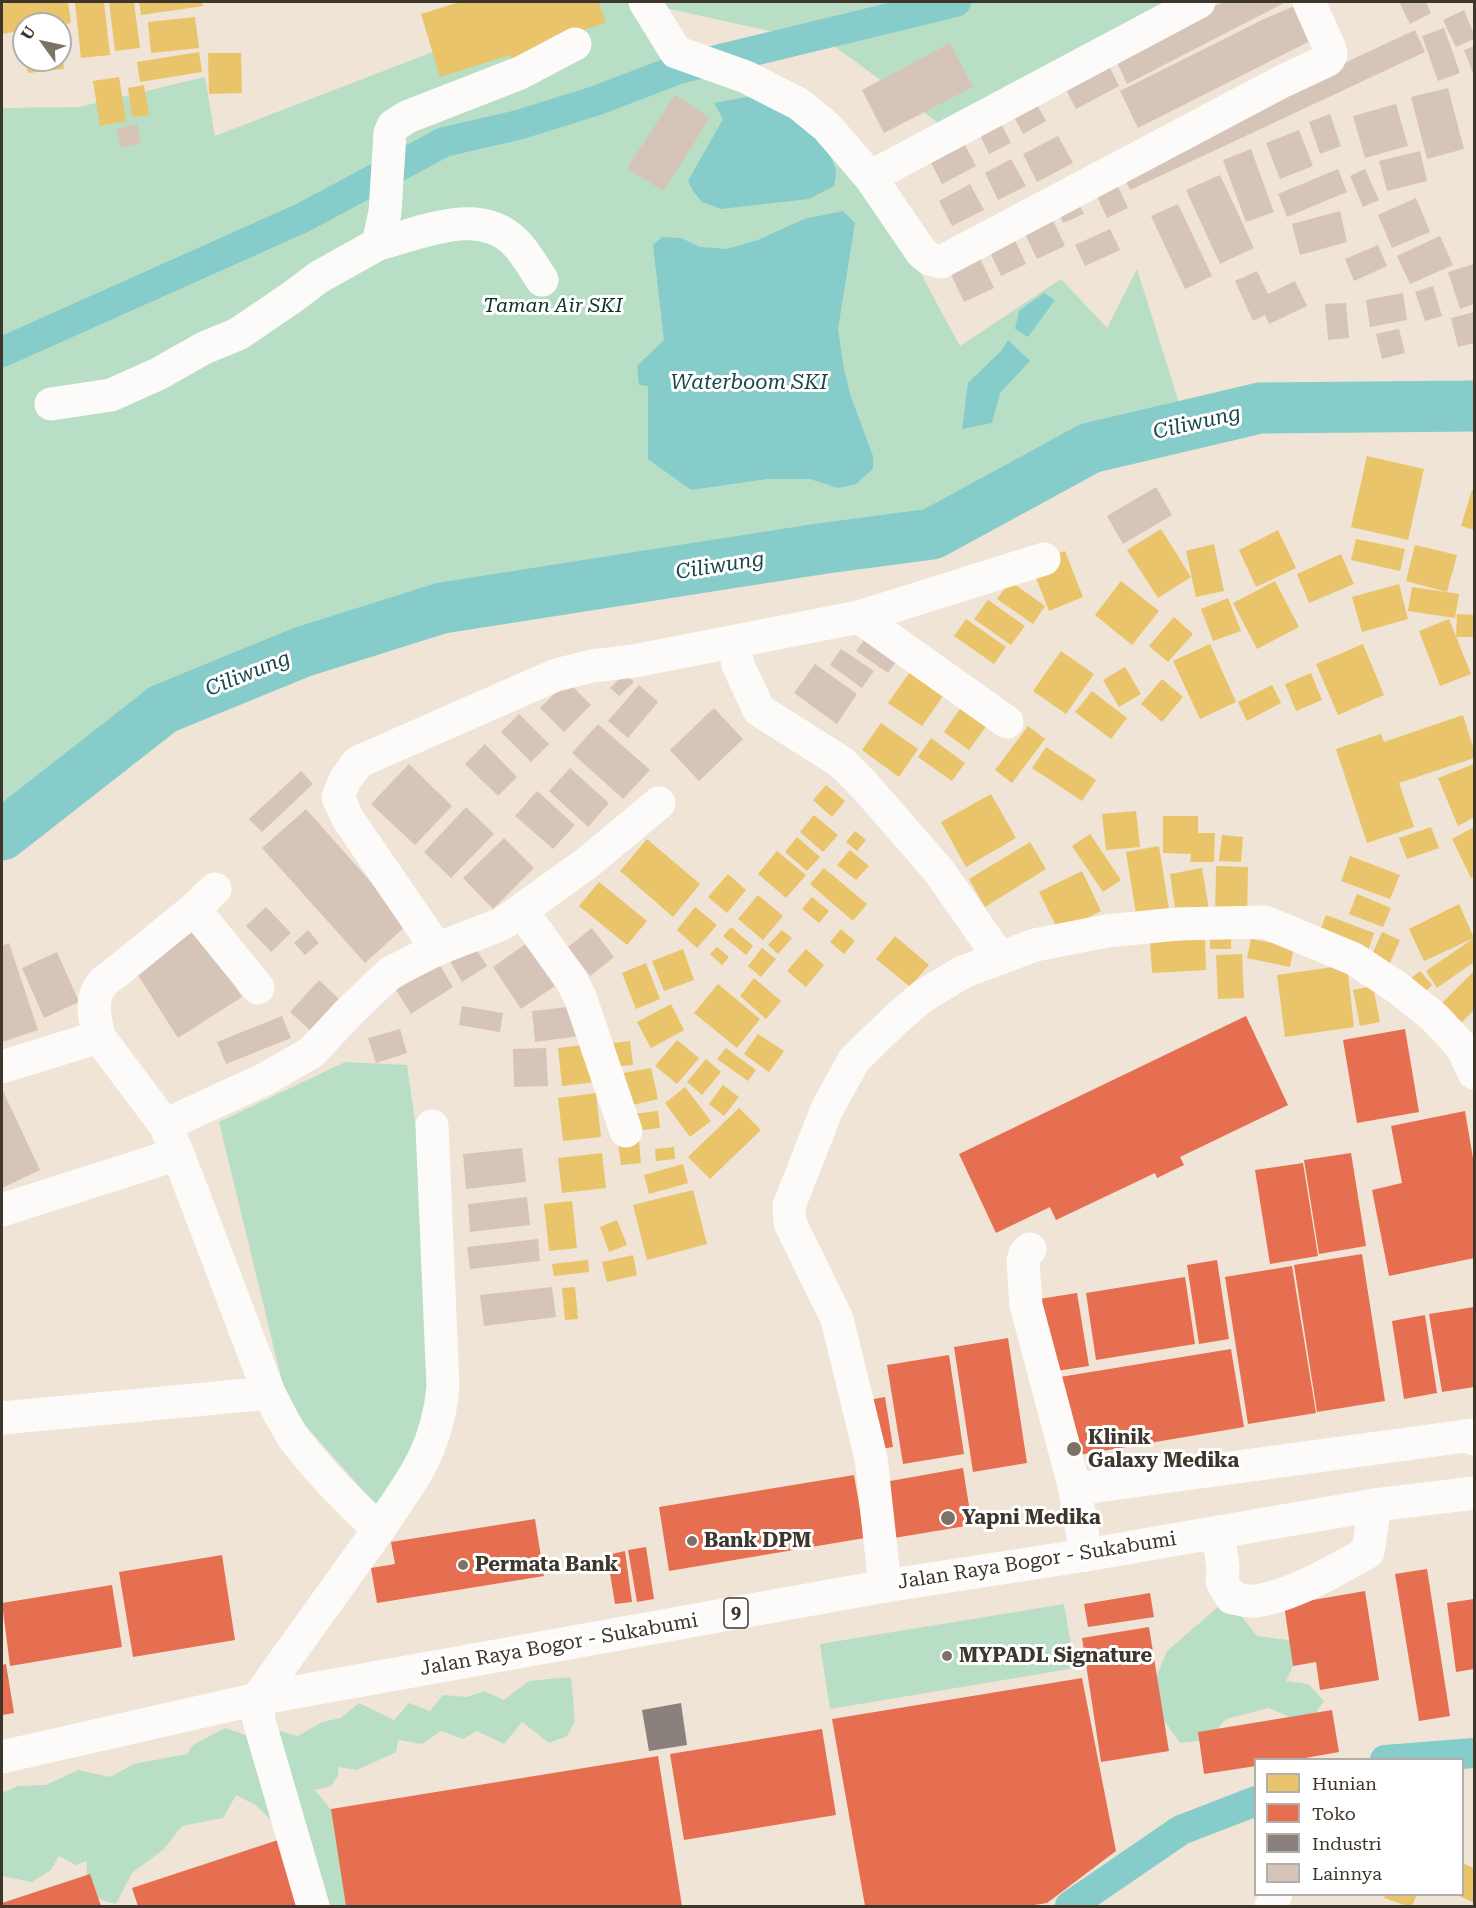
<!DOCTYPE html>
<style>
body{margin:0}
#map{position:relative;width:1476px;height:1908px;overflow:hidden;background:#efe4d5;font-family:"Roboto Serif",serif}
canvas{display:block}
.frame{position:absolute;inset:0;border:3px solid #3e362b;pointer-events:none}
.legend{position:absolute;left:1254px;top:1758px;width:210px;height:138px;box-sizing:border-box;background:#fff;border:2px solid #b2afaa;margin:0;padding:8px 10px;list-style:none;font-size:18px;color:#3e362b}
.legend li{display:flex;align-items:center;gap:12px;height:30px}
.legend b{width:30px;border:2px solid #b2afaa}
.north{position:absolute;left:12px;top:12px;width:60px;height:60px;box-sizing:border-box;background:#fff;border:2px solid #b2afaa;border-radius:50%;rotate:303deg;font-size:16px;font-weight:700;line-height:24px;text-align:center;color:#3e362b}
.north::after{content:'';display:block;margin:auto;width:21px;height:27px;background:#7c7366;clip-path:polygon(50% 0,100% 100%,50% 72%,0 100%)}
</style>
<div id="map">
<canvas width="1476" height="1908"></canvas>
<div class="frame"></div>
<ul class="legend">
<li><b style="height:16px;background:#e9c46a"></b>Hunian</li>
<li><b style="height:16px;background:#e76f51"></b>Toko</li>
<li><b style="height:16px;background:#8a817c"></b>Industri</li>
<li><b style="height:16px;background:#d7c4b8"></b>Lainnya</li>
</ul>
<div class="north">U</div>
</div>
<script>
const g = document.querySelector('canvas').getContext('2d');
g.lineJoin = 'round';
function paint(path, color) { g.fillStyle = color; g.fill(path, 'evenodd'); }
function trace(path, color, width, dash) { g.strokeStyle = color; g.lineWidth = width; g.lineCap = dash ? 'butt' : 'round'; g.setLineDash(dash || []); g.stroke(path); }
function drawText(font, color, halo, rows, align = 'center') {
  g.font = font + ' "Roboto Serif",serif'; g.lineWidth = 6; g.setLineDash([]); g.textBaseline = 'middle'; g.strokeStyle = halo; g.fillStyle = color; for (const [text, x, y, turn = 0] of rows) {
    g.save(); g.translate(x, y); g.rotate((+turn || 0) * Math.PI / 180); g.textAlign = isNaN(turn) ? turn : align; if (halo) g.strokeText(text, 0, 0); g.fillText(text, 0, 0); g.restore();
  }
}
const green = new Path2D(`
 M562 2H1213L952 133 833 45 647 4 679 51 788 103 888 213 960 346 1061 279 1107 328 1137 269 1186 425 1090 448 932 534 442 608 169 705 2 835V108L79 107 205 77 215 136Z
 M345 1062 407 1065 435 1260 430 1406 384 1514 288 1406 219 1122Z
 M1064 1604 1075 1668 830 1709 820 1644Z
 M1218 1607 1239 1613 1257 1636 1295 1641 1299 1653 1286 1681 1308 1684 1324 1701 1307 1725 1269 1708 1226 1719 1208 1740 1180 1743 1157 1710 1153 1685 1167 1651Z
 M571 1677 575 1722 567 1736 549 1743 522 1722 504 1744 477 1731 463 1739 441 1731 422 1744 398 1740 396 1752 357 1770 338 1767V1776L331 1786 315 1790 349 1832 347 1879 357 1906H303L282 1832 257 1806 236 1795 223 1818 182 1826 164 1849 132 1873 116 1904C84 1895 86 1893 87 1861L76 1865 59 1856 51 1870 32 1882 2 1876V1892V1793L18 1786 46 1785 78 1770 110 1777 134 1764 187 1754 193 1745 225 1728 246 1735 272 1729 298 1736 322 1722 341 1718 359 1703 394 1720 409 1703 430 1711 443 1695 467 1697 484 1691 504 1700 529 1681Z`);
const water = new Path2D(`
 M752 96C783 112 823 132 835 167 837 173 835 180 834 186L809 199 721 209 702 202 693 191 688 181 723 119 714 103Z
 M843 211 855 223 838 329 844 369 851 397 873 456V469L856 484 838 488 810 479H767L691 490 648 459V386L639 385 637 366 664 340 653 245 662 237 681 238 700 247 727 249 758 240 804 219Z
 M1044 293 1055 300 1028 337 1015 329 1019 311Z
 M1008 340 1030 361 1000 393 992 423 962 429 968 383 1002 350Z`);
const homes = new Path2D(`
 M13 2H68L71 23 60 25 24 24V30L2 34V3Z
 M75 2H104L110 55 81 58Z
 M109 2H134L140 48 115 51Z
 M139 2H202L203 6 141 15Z
 M460 2H599L606 23 544 42 512 63 510 55 440 77 421 14Z
 M195 17 199 48 151 53 148 22Z
 M60 48H62L64 69 28 73 26 60H60Z
 M199 52 202 72 140 82 137 62Z
 M208 53H241L242 93 209 94Z
 M119 77 126 121 100 126 93 81Z
 M144 85 149 115 132 117 128 88Z
 M1367 456 1424 469 1408 540 1351 527Z
 M1472 490H1474V530L1461 526Z
 M1161 529 1191 577 1158 598 1127 550Z
 M1278 530 1296 568 1256 587 1239 550Z
 M1356 539 1405 549 1400 571 1351 560Z
 M1214 544 1224 591 1196 597 1186 551Z
 M1415 545 1457 555 1447 592 1406 581Z
 M1065 551 1083 597 1049 611 1031 565Z
 M1341 554 1354 584 1309 603 1297 574Z
 M1010 581 1045 606 1033 624 997 599Z
 M1121 581 1159 611 1132 645 1095 615Z
 M1275 581 1299 627 1257 649 1233 603Z
 M1399 584 1408 619 1362 632 1352 597Z
 M1412 587 1459 594 1455 618 1408 611Z
 M1228 598 1241 631 1213 641 1201 609Z
 M988 600 1025 626 1011 645 974 619Z
 M1457 614 1474 615V637H1456Z
 M1174 617 1193 634 1168 662 1149 646Z
 M966 619 1006 647 994 664 954 636Z
 M1449 619 1471 674 1440 686 1419 631Z
 M1210 644 1236 702 1200 719 1173 661Z
 M1363 644 1384 695 1338 715 1316 664Z
 M1061 651 1094 674 1066 714 1033 691Z
 M917 662 950 686 922 726 888 703Z
 M1125 667 1141 694 1119 707 1103 680Z
 M1311 673 1322 700 1296 711 1285 684Z
 M1162 679 1183 697 1162 722 1141 704Z
 M1272 685 1281 703 1247 721 1238 702Z
 M1092 691 1127 718 1111 739 1075 712Z
 M964 703 990 721 969 750 944 732Z
 M1463 715 1474 750V758L1399 783 1414 827 1367 843 1336 749 1381 734 1384 742Z
 M881 723 918 749 899 777 862 750Z
 M1028 726 1045 739 1012 783 995 770Z
 M931 738 965 763 952 781 918 757Z
 M1046 747 1096 780 1082 801 1032 768Z
 M1474 764V817L1458 826 1438 778Z
 M826 785 845 801 832 817 813 800Z
 M991 794 1016 838 966 867 941 822Z
 M1136 811 1140 847 1106 850 1102 814Z
 M814 815 838 835 823 852 800 832Z
 M1163 816H1198V833H1215L1214 862H1190L1191 854 1163 853Z
 M1431 827 1439 848 1407 859 1399 838Z
 M1474 827V876L1471 878 1452 839Z
 M855 831 866 840 857 851 846 842Z
 M1090 834 1121 880 1103 892 1072 846Z
 M1222 835 1243 837 1241 862 1219 861Z
 M797 837 820 857 807 871 785 852Z
 M647 839 700 884 673 917 620 871Z
 M1030 842 1046 869 985 907 969 879Z
 M1159 846 1170 915 1137 920 1126 852Z
 M850 850 869 866 856 880 837 865Z
 M777 851 806 875 786 898 758 874Z
 M1350 856 1400 875 1390 899 1341 881Z
 M1216 866 1248 867 1247 917H1215Z
 M824 868 867 904 853 921 810 884Z
 M1202 868 1209 910 1176 915 1170 874Z
 M1082 871 1101 911 1059 932 1039 892Z
 M728 874 746 890 727 913 708 897Z
 M599 882 647 921 627 945 579 906Z
 M1357 894 1391 908 1383 927 1349 914Z
 M758 895 783 916 763 940 738 919Z
 M812 897 829 911 819 923 802 909Z
 M1459 904 1474 938 1424 961 1409 929Z
 M695 907 717 925 697 948 677 930Z
 M1326 915 1374 933 1366 957 1317 938Z
 M731 927 753 946 746 955 723 936Z
 M841 929 855 941 844 954 830 942Z
 M782 930 792 938 778 954 768 945Z
 M1382 932 1400 940 1389 965 1371 957Z
 M1210 933H1231V949H1210Z
 M895 936 929 965 910 987 876 959Z
 M1474 938V962L1437 988 1426 971Z
 M1205 939 1206 970 1152 973 1150 942Z
 M1251 939 1294 947 1290 967 1247 958Z
 M717 947 729 957 722 965 710 954Z
 M762 948 776 959 761 977 748 966Z
 M683 949 694 980 664 991 652 961Z
 M806 949 824 965 806 987 787 971Z
 M1242 954 1244 998 1218 999 1216 955Z
 M646 963 660 999 636 1009 622 973Z
 M1347 965 1354 1027 1285 1037 1277 975Z
 M1420 971 1432 985 1423 994 1410 979Z
 M1474 971V1010L1457 1027 1438 1007Z
 M754 978 781 1001 766 1019 740 996Z
 M718 984 760 1019 737 1048 694 1013Z
 M1373 986 1380 1022 1360 1026 1353 990Z
 M671 1004 684 1030 651 1048 637 1022Z
 M758 1034 784 1051 769 1072 744 1054Z
 M677 1040 699 1058 677 1084 655 1066Z
 M630 1041 633 1065 607 1067 605 1044Z
 M591 1044 595 1082 562 1086 558 1048Z
 M726 1048 756 1070 748 1081 717 1059Z
 M706 1059 721 1072 702 1095 687 1082Z
 M651 1068 658 1099 624 1107 618 1074Z
 M723 1085 739 1097 724 1116 709 1104Z
 M685 1087 711 1121 690 1137 665 1103Z
 M596 1093 601 1137 563 1141 558 1098Z
 M739 1108 761 1130 710 1179 688 1157Z
 M658 1111 660 1128 634 1131 632 1114Z
 M639 1141 641 1163 621 1165 618 1143Z
 M674 1147 675 1159 656 1161 655 1149Z
 M602 1153 606 1188 562 1193 558 1158Z
 M683 1164 688 1183 649 1194 644 1175Z
 M693 1190 707 1244 647 1260 633 1205Z
 M572 1201 577 1248 549 1251 544 1204Z
 M617 1220 627 1245 609 1252 600 1227Z
 M633 1255 637 1275 607 1282 602 1262Z
 M588 1260 589 1272 554 1276 552 1264Z
 M575 1287 578 1319 565 1320 562 1288Z
 M1462 1863 1474 1868V1903L1455 1894H1462Z
 M1386 1894H1417L1412 1906H1407L1384 1898Z`);
const shops = new Path2D(`
 M1246 1016 1288 1105 1180 1157 1184 1165 1157 1178 1155 1173 1056 1220 1050 1207 996 1233 959 1154Z
 M1405 1029 1419 1112 1357 1123 1343 1040Z
 M1465 1111 1474 1164V1258L1389 1276 1372 1190 1402 1183 1391 1126Z
 M1351 1153 1366 1246 1319 1254 1304 1160Z
 M1303 1163 1318 1256 1270 1264 1255 1170Z
 M1362 1254 1385 1401 1317 1412 1294 1265Z
 M1217 1260 1229 1339 1199 1344 1187 1265Z
 M1292 1266 1316 1413 1248 1424 1225 1277Z
 M1185 1277 1195 1344 1096 1360 1086 1293Z
 M1077 1293 1089 1366 1050 1372 1039 1299Z
 M1474 1307V1387L1442 1392 1429 1314Z
 M1425 1315 1437 1393 1404 1399 1392 1321Z
 M1008 1338 1027 1463 973 1472 954 1347Z
 M1231 1349 1244 1427 1067 1457 1054 1378Z
 M949 1355 964 1454 903 1464 887 1365Z
 M885 1397 893 1447 876 1450 868 1400Z
 M963 1468 972 1525 888 1539 879 1483Z
 M854 1475 865 1538 669 1571 659 1507Z
 M535 1519 544 1576 377 1603 371 1568 395 1564 391 1542Z
 M646 1547 654 1599 637 1602 628 1550Z
 M625 1551 632 1602 615 1604 607 1555Z
 M222 1555 235 1640 133 1657 119 1572Z
 M1427 1569 1450 1716 1419 1721 1395 1574Z
 M112 1585 122 1647 10 1666 2 1603Z
 M1365 1591 1379 1680 1320 1690 1316 1662 1293 1666 1284 1605Z
 M1150 1593 1154 1617 1088 1627 1084 1604Z
 M1474 1599V1669L1456 1672 1447 1603Z
 M1149 1627 1169 1751 1101 1762 1082 1638Z
 M6 1664 14 1713 2 1715V1665Z
 M1082 1678 1116 1851 1047 1903 1028 1906H865L832 1719Z
 M1332 1710 1339 1752 1294 1760H1256V1766L1204 1774 1198 1732Z
 M822 1729 836 1815 684 1840 670 1754Z
 M658 1756 682 1906H346L331 1809Z
 M278 1840 300 1906H138L132 1888Z
 M90 1874 101 1906H2V1903Z`);
const industry = new Path2D(`
 M681 1703 687 1745 649 1751 642 1710Z`);
const canal = new Path2D(`
 M2 352 302 218 444 142 518 125 595 101 679 69 956 2
 M1385 1760 1474 1753
 M1070 1906 1181 1830 1256 1801`);
const river = new Path2D(`
 M2 835 163 709 302 652 442 608 819 549 932 534 1090 448 1260 408 1474 406`);
const building = new Path2D(`
 M1224 2H1286L1127 84 1115 58 1174 22Z
 M1399 2H1426L1431 13 1410 24Z
 M1297 5 1312 40 1138 128 1120 91 1262 20Z
 M1464 10 1474 34V39L1456 47 1443 20Z
 M1444 28 1460 73 1438 81 1422 36Z
 M1415 30 1425 52 1130 190 1120 168Z
 M950 43 973 87 884 133 862 90Z
 M1474 46V72L1473 73 1464 50Z
 M1104 56 1119 86 1076 109 1061 80Z
 M1448 88 1464 149 1427 159 1411 97Z
 M675 95 710 118 663 191 627 168Z
 M1033 97 1046 121 1023 134 1010 109Z
 M1396 104 1408 146 1365 158 1353 116Z
 M1330 114 1341 146 1320 154 1309 122Z
 M997 116 1011 143 989 154 976 127Z
 M137 124 141 143 121 148 116 129Z
 M1299 130 1313 166 1280 179 1266 143Z
 M1058 136 1073 163 1037 182 1023 154Z
 M961 137 976 166 942 184 927 155Z
 M1251 149 1274 212 1246 222 1223 160Z
 M1420 151 1427 181 1387 191 1379 161Z
 M1011 159 1026 186 998 200 985 173Z
 M1338 169 1347 192 1287 217 1278 194Z
 M1365 169 1379 200 1363 207 1350 176Z
 M1220 175 1254 248 1220 264 1186 190Z
 M1116 182 1128 208 1107 218 1095 192Z
 M970 184 984 210 952 226 939 201Z
 M1075 196 1084 214 1063 223 1055 205Z
 M1416 198 1430 232 1392 248 1378 215Z
 M1178 204 1212 276 1185 289 1151 216Z
 M1340 211 1347 242 1300 255 1292 224Z
 M1051 216 1065 246 1037 259 1023 230Z
 M1110 229 1120 250 1085 266 1075 245Z
 M1013 236 1026 264 1001 276 988 248Z
 M1440 236 1453 265 1410 284 1397 256Z
 M1378 245 1387 266 1354 281 1345 259Z
 M979 256 994 288 964 302 949 270Z
 M1474 264V304L1460 309 1448 272Z
 M1257 271 1268 294 1295 281 1307 306 1269 324 1265 315 1253 321 1235 281Z
 M1433 286 1442 316 1425 321 1415 292Z
 M1403 293 1407 320 1370 327 1366 300Z
 M1346 303 1349 338 1328 340 1325 304Z
 M1474 312V343L1458 347 1451 318Z
 M1399 329 1405 353 1382 359 1376 334Z
 M1156 487 1172 515 1123 544 1107 516Z
 M869 633 901 655 888 673 856 651Z
 M841 649 874 671 862 688 830 665Z
 M815 664 857 694 837 724 794 693Z
 M625 673 634 682 619 696 610 688Z
 M567 681 591 705 564 732 540 708Z
 M639 685 658 702 628 738 608 721Z
 M714 708 743 739 699 781 670 750Z
 M519 714 549 744 531 762 501 732Z
 M598 724 650 770 623 799 572 753Z
 M485 744 517 777 498 796 465 764Z
 M409 764 452 806 415 845 371 804Z
 M570 768 609 803 588 827 549 791Z
 M301 771 313 784 262 832 249 819Z
 M537 791 575 825 553 849 515 816Z
 M466 807 494 834 451 878 424 852Z
 M306 809 408 924 365 963 262 848Z
 M504 838 534 868 493 909 463 878Z
 M266 907 291 933 271 952 246 926Z
 M199 928 242 997 178 1038 134 969Z
 M592 928 614 957 590 976 568 947Z
 M308 930 319 943 305 955 294 943Z
 M9 943 38 1030 2 1042V946Z
 M527 943 555 986 521 1009 493 967Z
 M474 946 487 966 462 982 450 961Z
 M57 952 79 1002 44 1018 22 968Z
 M439 964 453 987 411 1014 396 990Z
 M319 980 340 1000 311 1031 290 1012Z
 M462 1006 503 1013 500 1032 459 1025Z
 M577 1006 580 1036 535 1042 532 1011Z
 M282 1016 291 1038 226 1064 217 1042Z
 M400 1029 407 1053 376 1063 368 1038Z
 M546 1048 548 1086 514 1087 513 1049Z
 M2 1089 40 1170 2 1188Z
 M522 1148 526 1182 466 1189 463 1154Z
 M527 1197 530 1225 470 1232 468 1204Z
 M538 1239 540 1261 470 1269 467 1247Z
 M552 1287 556 1317 484 1326 480 1295Z`);
const minor = new Path2D(`
 M645 2 676 52 746 77 799 104 827 127 870 177 922 253 930 259 941 262 1283 81 1328 60 1331 55 1330 49 1309 2
 M870 177 1199 2
 M542 280C534 268 526 253 515 242 478 205 420 234 378 244L385 212 390 133 393 126 407 117 520 73 575 44
 M51 404 111 395 158 374 204 348 238 334 291 298 319 277 378 244
 M859 617 1044 559
 M734 642 738 665 759 710 841 762 865 786 939 871 999 957
 M194 909 258 988
 M521 910 572 981 580 997 626 1131
 M437 949 348 819 338 797 345 780 358 762 556 675 592 666 634 661 859 617 1007 722
 M99 1037C93 1012 88 989 114 974L194 909 215 889
 M2 1067 99 1037 165 1125 178 1154 269 1393C278 1410 286 1429 299 1445 323 1475 351 1504 379 1529L257 1699 259 1721 313 1906
 M165 1125 265 1079 312 1052 349 1012 390 973 437 949 502 924 587 863 659 803
 M2 1210 178 1154
 M1030 1249 1025 1254 1023 1261 1026 1305 1075 1489 1086 1555
 M2 1418 269 1393
 M1075 1489 1473 1435 1474 1439
 M379 1529C413 1479 437 1450 443 1387L432 1126
 M1218 1532 1223 1567 1222 1582 1232 1598C1240 1599 1248 1602 1256 1601 1292 1596 1336 1570 1368 1552L1375 1505
 M885 1586 871 1458 837 1319 790 1223 789 1206 827 1109 854 1060 895 1020 923 996 963 972 1035 945 1107 931 1177 924 1265 922 1354 959 1398 988 1434 1017 1462 1047 1474 1073
 M1271 1906 1276 1894`);
const highway = new Path2D(`
 M2 1757 257 1699 885 1586 1086 1555 1375 1505 1474 1493`);
const markers = [
 [1074,1449,8,"#7c7366"],
 [948,1518,8,"#7c7366"],
 [692,1541,6,"#7c7366"],
 [463,1565,6,"#7c7366"],
 [947,1656,6,"#7c7366"]
];
const shields = [
 [736,1613,24]
];
const shieldNames = [
 ["9",736,1613]
];
const parkNames = [
 ["Taman Air SKI",553,306]
];
const poiNames = [
 ["Klinik",1088,1438],
 ["Galaxy Medika",1088,1461],
 ["Yapni Medika",962,1518],
 ["Bank DPM",704,1541],
 ["Permata Bank",475,1565],
 ["MYPADL Signature",959,1656]
];
const streetNames = [
 ["Jalan Raya Bogor - Sukabumi",1037,1561,-9],
 ["Jalan Raya Bogor - Sukabumi",559,1645,-10]
];
const waterNames = [
 ["Waterboom SKI",749,383],
 ["Ciliwung",1197,423,-13],
 ["Ciliwung",720,566,-9],
 ["Ciliwung",248,674,-22]
];
paint(green, '#b8dfc5');
paint(water, '#85ccca');
paint(homes, '#e9c46a');
paint(shops, '#e76f51');
paint(industry, '#8a817c');
trace(canal, '#85ccca', 30);
trace(river, '#85ccca', 51);
paint(building, '#d7c4b8');
trace(minor, '#fdfbf9', 33);
trace(highway, '#fdfbf9', 33);
for (const [x, y, r, color] of markers) { const dot = new Path2D(); dot.arc(x, y, r, 0, 2 * Math.PI); g.fillStyle = color; g.fill(dot); trace(dot, '#fff', 2); }
for (const [x, y, w] of shields) { const box = new Path2D(); box.roundRect(x - w / 2, y - 15, w, 30, 4.5); g.fillStyle = '#fff'; g.fill(box); trace(box, '#3e362b', 1.5); }
drawText('bold 18px', '#3e362b', null, shieldNames);
drawText('italic 20px', '#0e3426', '#fff', parkNames);
drawText('bold 20px', '#3e362b', '#fff', poiNames, 'left');
drawText('20px', '#3e362b', '#fff', streetNames);
drawText('italic 21px', '#19484a', '#fff', waterNames);
</script>
